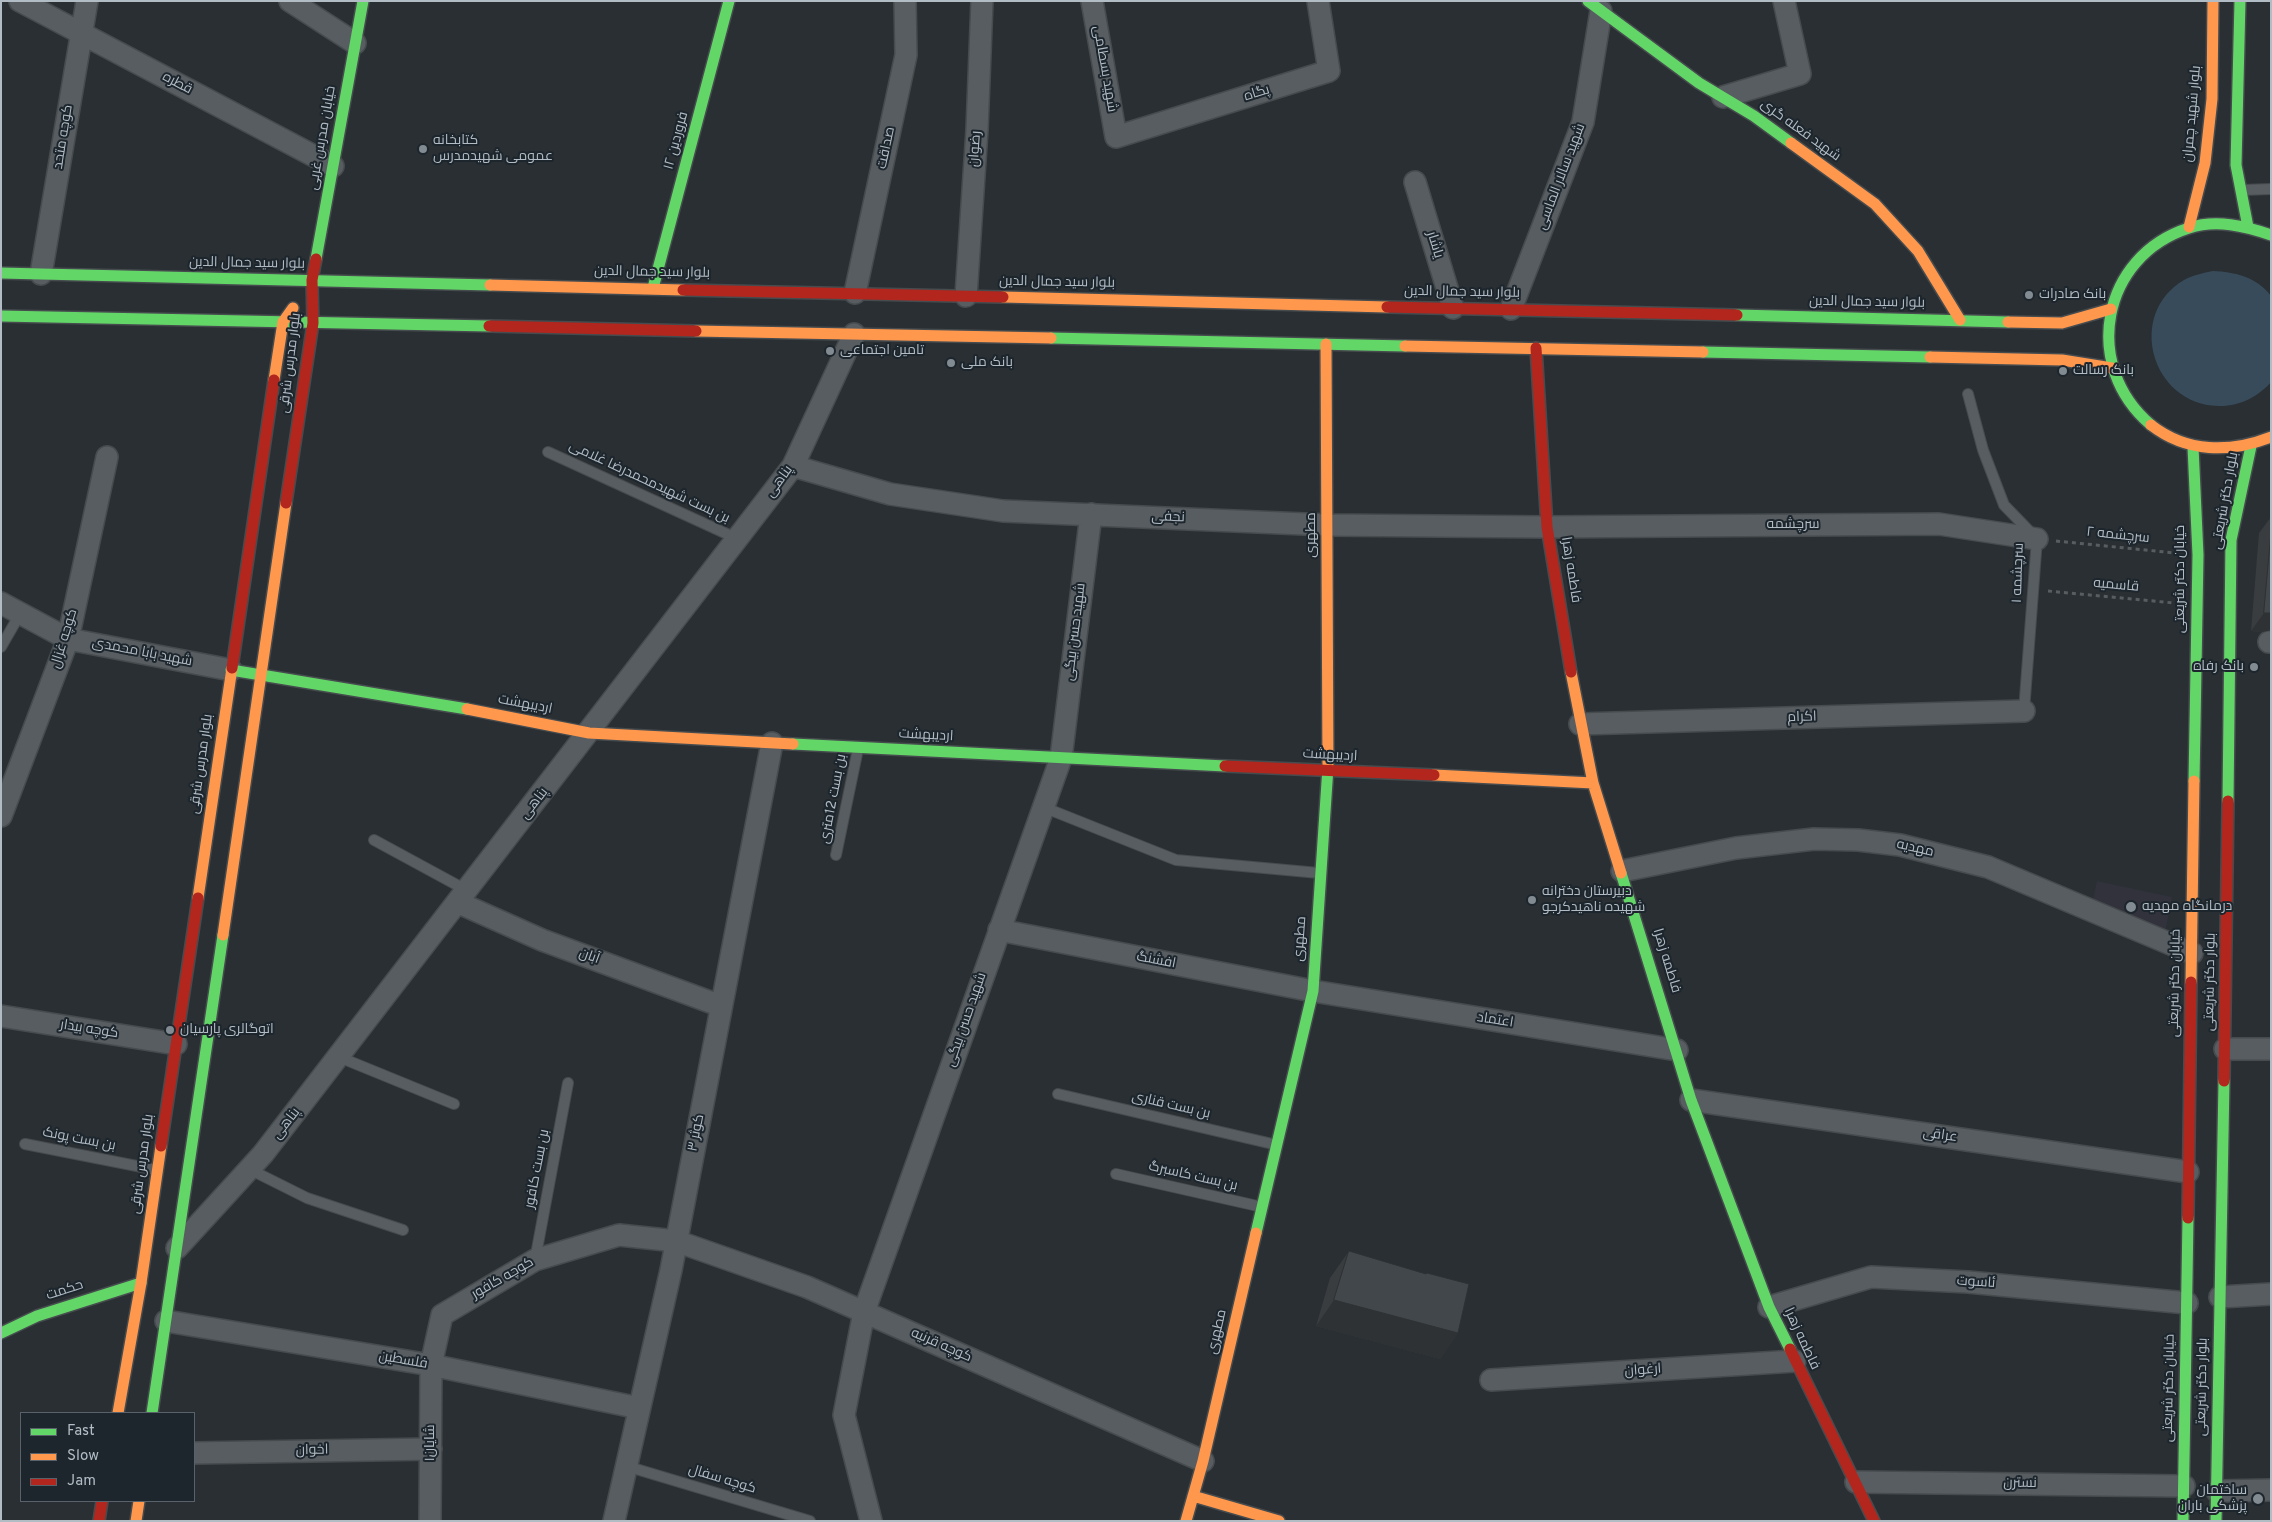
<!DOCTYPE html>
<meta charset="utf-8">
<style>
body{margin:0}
#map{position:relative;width:2272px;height:1522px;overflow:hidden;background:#292f33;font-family:Overpass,sans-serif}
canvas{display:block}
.frame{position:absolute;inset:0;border:2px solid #b2bcc5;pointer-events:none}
.legend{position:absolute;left:20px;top:1412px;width:175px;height:90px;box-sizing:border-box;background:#1d262d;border:1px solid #59626a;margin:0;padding:6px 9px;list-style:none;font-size:15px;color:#b2bcc5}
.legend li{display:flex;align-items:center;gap:10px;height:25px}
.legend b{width:25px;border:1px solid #59626a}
</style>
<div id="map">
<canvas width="2272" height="1522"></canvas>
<div class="frame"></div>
<ul class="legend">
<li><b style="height:6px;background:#63d668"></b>Fast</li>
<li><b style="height:6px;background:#ff974d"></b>Slow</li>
<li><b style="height:6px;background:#b3261e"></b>Jam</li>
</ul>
</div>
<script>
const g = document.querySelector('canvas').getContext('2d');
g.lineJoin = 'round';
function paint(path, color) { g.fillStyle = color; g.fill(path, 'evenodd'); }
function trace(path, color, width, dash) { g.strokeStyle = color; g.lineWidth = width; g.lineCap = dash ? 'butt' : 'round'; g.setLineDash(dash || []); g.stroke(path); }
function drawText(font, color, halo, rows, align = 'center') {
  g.font = font + ' Overpass,Cairo,sans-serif'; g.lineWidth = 4; g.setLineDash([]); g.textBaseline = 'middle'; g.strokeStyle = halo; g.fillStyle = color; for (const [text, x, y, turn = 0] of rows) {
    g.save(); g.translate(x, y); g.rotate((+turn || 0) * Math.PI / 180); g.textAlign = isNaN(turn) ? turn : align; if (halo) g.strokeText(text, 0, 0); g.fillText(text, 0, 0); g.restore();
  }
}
const medical = new Path2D(`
 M2097 881 2172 897 2165 933 2089 917Z`);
const water = new Path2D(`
 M2213 271C2235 272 2257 277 2271 296V382C2258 397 2238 407 2218 406 2151 404 2126 314 2184 280 2193 275 2203 273 2213 271Z`);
const path = new Path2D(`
 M2056 541 2175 553
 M2048 591 2174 603`);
const lane = new Path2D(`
 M2242 190 2271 189
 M1968 394 1983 450 2004 505 2037 539 2024 711
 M548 452 738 539
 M1 647 20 614
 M1043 807 1176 860 1319 873
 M374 840 468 891
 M836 855 858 749
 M339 1057 454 1104
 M1058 1094 1277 1145
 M25 1144 157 1170
 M249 1169 307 1198 403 1230
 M1116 1174 1262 1207
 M535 1260 568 1083
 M626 1466 810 1521`);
const street = new Path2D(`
 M20 1 333 166
 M290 1 355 43
 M1092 1 1116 137 1329 71 1318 1
 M1723 97 1800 74 1784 1
 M1415 182 1453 308
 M41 274 87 1
 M855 293 906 55 905 1
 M966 296 977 130 982 1
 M1511 309 1583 122 1601 11
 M793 466 890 494 1003 511 1327 525 1547 527 1939 524 2037 539
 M1 603 68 639 231 670
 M2269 642H2271
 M1580 724 2024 711
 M1 816 68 639 107 457
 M1622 871 1736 848 1814 839 1858 840 1900 845 1988 867 2192 953
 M459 903 542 940 721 1006
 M999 930 1313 991 1677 1050
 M1 1016 176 1044
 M2225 1049H2271
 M1691 1100 2188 1172
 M177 1248 263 1154 793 466 854 334
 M2220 1297 2271 1294
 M1769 1307 1871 1277 1968 1282 2187 1303
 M166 1321 431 1365 639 1408
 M1491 1380 1795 1361
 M194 1453 431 1449
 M1856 1482 2184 1486
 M2217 1491 2271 1490
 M430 1521 431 1365 442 1315 535 1260 619 1235 676 1241 807 1287 1203 1461
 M614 1521 671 1270 772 743
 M871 1521 844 1415 864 1312 1061 758 1091 514`);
const fast = new Path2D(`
 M1588 1 1699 83 1754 116 1791 143
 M2240 1 2236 165 2248 227
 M316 259 363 1
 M1 273 490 285
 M653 288 729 1
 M1737 315 2008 322
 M1 316 489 326
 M1051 338 1405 346
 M1703 352 1930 357
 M2151 425C2081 366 2101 256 2189 228 2216 219 2245 226 2271 235
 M2193 447 2198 555 2194 781
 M231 670 467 709
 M793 744 1225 766
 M2228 801 2231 540 2251 446
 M1621 873 1691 1100 1769 1307 1790 1349
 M1256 1233 1313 991 1328 767
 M1 1333 37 1316 141 1283
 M152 1413 223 935
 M2183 1521 2188 1218
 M2216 1521 2224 1081`);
const slow = new Path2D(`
 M1791 143 1875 204 1918 251 1960 320
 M2189 227 2205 163 2212 99 2213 1
 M490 285 683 290
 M1003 297 1387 307
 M2008 322 2062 323 2111 309
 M696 331 1051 338
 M1326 344 1328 767
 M1405 346 1703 352
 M1930 357 2062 360 2112 368
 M274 380 283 322 293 308
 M2151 425C2187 453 2230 453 2271 437
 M1571 672 1593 783 1621 873
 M467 709 589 733 793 744
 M1434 775 1593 783
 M198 898 232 668
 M223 935 286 503
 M2191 982 2194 781
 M118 1413 141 1283 161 1146
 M1193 1496 1279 1521
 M136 1521 139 1501
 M1186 1521 1203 1461 1256 1233`);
const jam = new Path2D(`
 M683 290 1003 297
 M1387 307 1737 315
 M489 326 696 331
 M1536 348 1547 527 1571 672
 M286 503 313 323 312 280 316 259
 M232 668 274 380
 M1225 766 1434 775
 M2224 1081 2228 801
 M161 1146 198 898
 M2188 1218 2191 982
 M1790 1349 1874 1521
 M99 1521 102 1501`);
const wall = new Path2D(`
 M2271 517V630L2262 632 2251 631 2259 533Z
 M1349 1251 1425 1274 1427 1273 1458 1333 1440 1359 1316 1326 1330 1278Z`);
const shadedWall = new Path2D(`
 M2264 613H2271V630L2262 632 2251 631Z
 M1334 1300 1458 1333 1440 1359 1316 1326Z`);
const building = new Path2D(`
 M2271 533V613H2264Z
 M1349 1251 1426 1274 1427 1273 1469 1284 1458 1333 1334 1300Z`);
const markers = [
 [423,149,5,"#828b92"],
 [2029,295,5,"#828b92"],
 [830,351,5,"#828b92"],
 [951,363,5,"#828b92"],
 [2063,371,5,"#828b92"],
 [2254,667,5,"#828b92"],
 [1532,900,5,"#828b92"],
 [2131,907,6,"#828b92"],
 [170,1030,5,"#828b92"],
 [2258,1499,6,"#828b92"]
];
const streetNames = [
 ["شهید بسطامی",1104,69,80],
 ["قطره",177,84,28],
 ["پگاه",1257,94,-17],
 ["بلوار شهید چمران",2193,114,-85],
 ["شهید فعله گری",1800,131,36],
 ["کوچه متحد",64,137,-81],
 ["خیابان مدرس غربی",323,138,-80],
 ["۱۲ فروردین",677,141,-75],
 ["صداقت",887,148,-78],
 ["رضوان",976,149,-86],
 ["شهید سالار الماسی",1562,177,-69],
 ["یاشار",1434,245,73],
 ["بلوار سید جمال الدین",247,264,1],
 ["بلوار سید جمال الدین",652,273,1],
 ["بلوار سید جمال الدین",1057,283,1],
 ["بلوار سید جمال الدین",1462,293,1],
 ["بلوار سید جمال الدین",1867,303,1],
 ["بلوار مدرس شرقی",291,363,-83],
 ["پناهی",780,482,-54],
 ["بن بست شهیدمحمدرضا غلامی",649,483,25],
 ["بلوار دکتر شریعتی",2226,501,-80],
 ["نجفی",1168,518,2],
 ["سرچشمه",1793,525],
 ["مطهری",1312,535,-90],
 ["سرچشمه ۲",2118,536,6],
 ["فاطمه زهرا",1570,570,81],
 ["سرچشمه ۱",2019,573,-88],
 ["خیابان دکتر شریعتی",2181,579,-90],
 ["قاسمیه",2116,586,5],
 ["شهید حسن بیگی",1076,632,-83],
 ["کوچه غزال",65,639,-73],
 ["شهید بابا محمدی",142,653,11],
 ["اردیبهشت",525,705,11],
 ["اکرام",1802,718,-2],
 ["اردیبهشت",926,736,3],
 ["اردیبهشت",1330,756,3],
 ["بلوار مدرس شرقی",202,764,-82],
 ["بن بست 12متری",834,799,-79],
 ["پناهی",535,804,-52],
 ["مهدیه",1915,849,13],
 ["مطهری",1301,939,-86],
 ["آبان",589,957,20],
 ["افشنگ",1156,961,11],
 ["فاطمه زهرا",1666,961,73],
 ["بلوار دکتر شریعتی",2211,982,-89],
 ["خیابان دکتر شریعتی",2176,983,-89],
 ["شهید حسن بیگی",967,1020,-71],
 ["اعتماد",1495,1021,9],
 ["کوچه بیدار",89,1030,9],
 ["بن بست قناری",1171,1106,13],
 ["پناهی",287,1124,-52],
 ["کوثر ۳",697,1133,-79],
 ["عراقی",1940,1136,8],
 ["بن بست پونک",79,1140,11],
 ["بلوار مدرس شرقی",143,1164,-82],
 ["بن بست کافور",538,1169,-79],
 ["بن بست کاسبرگ",1193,1177,13],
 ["کوچه کافور",503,1279,-30],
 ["ئاسوت",1976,1283,4],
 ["حکمت",65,1291,-18],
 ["مطهری",1218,1332,-77],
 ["فاطمه زهرا",1801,1339,65],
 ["کوچه قرنیه",941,1346,24],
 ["فلسطین",403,1361,10],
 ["ارغوان",1643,1371,-4],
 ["بلوار دکتر شریعتی",2203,1387,-89],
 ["خیابان دکتر شریعتی",2170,1388,-89],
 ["شایان۱",431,1443,-90],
 ["اخوان",312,1451,-1],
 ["کوچه سفال",722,1480,17],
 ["نسترن",2020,1484,1]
];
const poiNames = [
 ["کتابخانه",433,141],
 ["عمومی شهیدمدرس",433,157],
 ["بانک صادرات",2039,295],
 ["تامین اجتماعی",840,351],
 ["بانک ملی",961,363],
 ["بانک رسالت",2073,371],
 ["بانک رفاه",2244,667,"right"],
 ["دبیرستان دخترانه",1542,892],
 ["شهیده ناهیدکرجو",1542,908],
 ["درمانگاه مهدیه",2142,907],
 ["اتوگالری پارسیان",180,1030],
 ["ساختمان",2247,1491,"right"],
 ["پزشکی باران",2247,1507,"right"]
];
paint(medical, '#31323c');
paint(water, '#384b5a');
trace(lane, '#464b4e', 12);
trace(street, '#464b4e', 24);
trace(fast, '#464b4e', 14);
trace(slow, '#464b4e', 14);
trace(jam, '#464b4e', 14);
trace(path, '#585d60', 3, [4, 4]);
trace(lane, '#585d62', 10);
trace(street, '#585d62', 21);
trace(fast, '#63d668', 11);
trace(slow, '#ff974d', 11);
trace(jam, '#b3261e', 11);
paint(wall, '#393d40');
paint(shadedWall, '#2e3234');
paint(building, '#42474b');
trace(building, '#2e3234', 1);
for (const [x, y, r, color] of markers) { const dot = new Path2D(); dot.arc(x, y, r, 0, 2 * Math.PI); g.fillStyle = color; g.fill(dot); trace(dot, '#1d262d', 2); }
drawText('14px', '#b2bcc5', '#1d262d', streetNames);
drawText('14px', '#b2bcc5', '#1d262d', poiNames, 'left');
</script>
